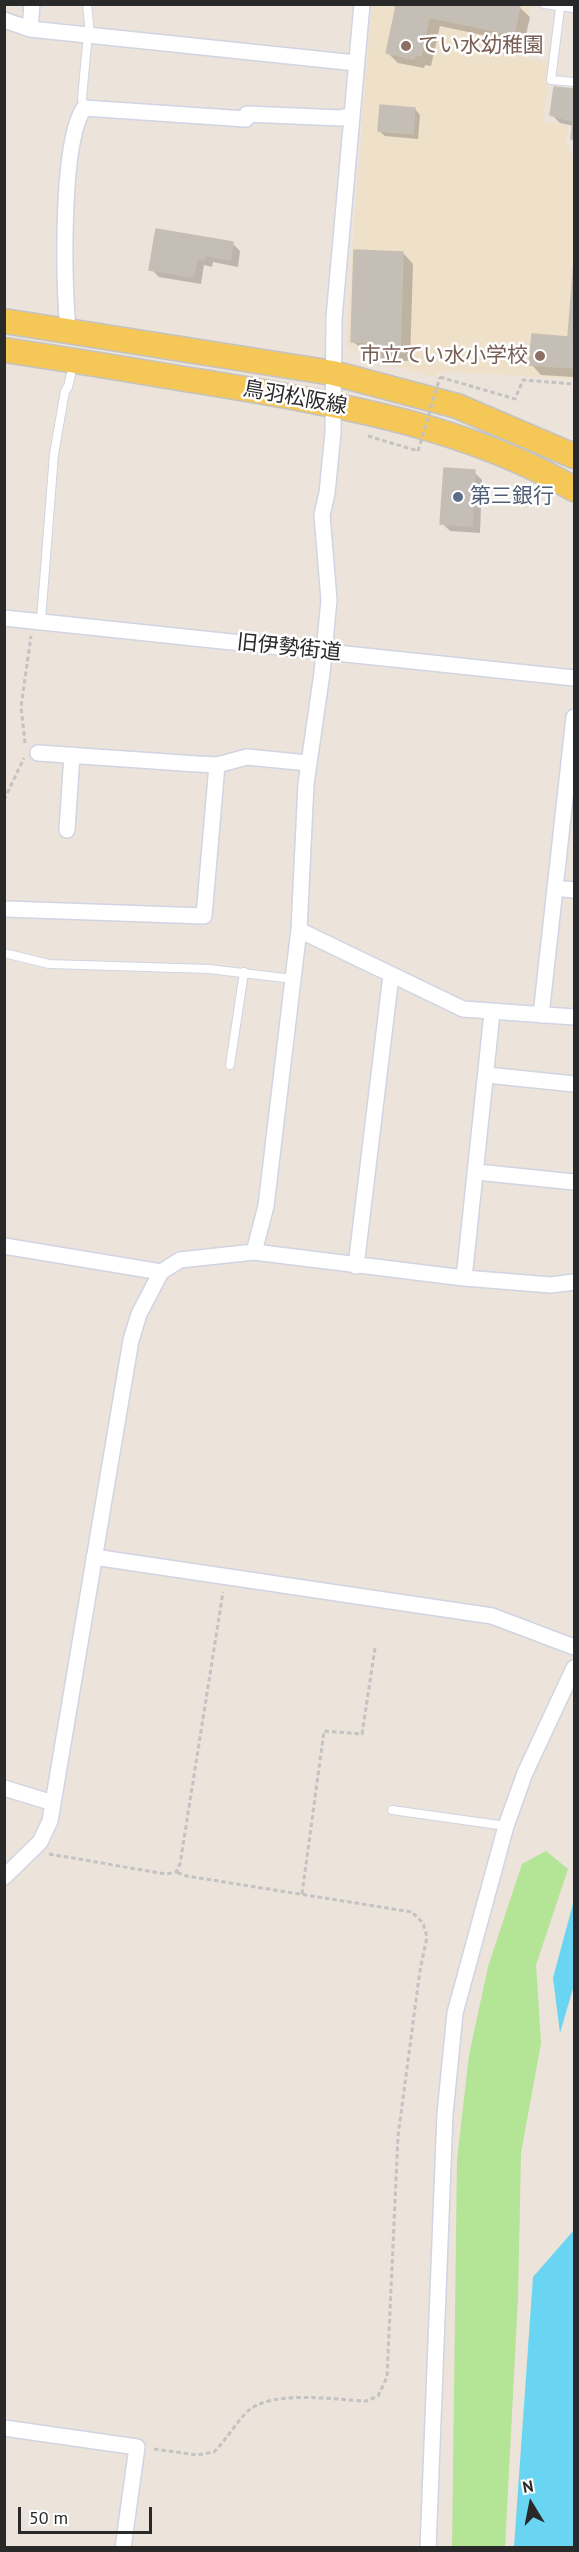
<!DOCTYPE html>
<meta charset="utf-8">
<style>
body{margin:0}
#map{position:relative;width:579px;height:2552px;overflow:hidden;background:#ece3da;font-family:"PT Sans",sans-serif}
canvas{display:block}
.frame{position:absolute;inset:0;border:6px solid #292929;pointer-events:none}
.north{position:absolute;left:501px;top:2474px;width:60px;height:60px;-webkit-text-stroke:4px #fff;paint-order:stroke;rotate:350deg;font-size:16px;font-weight:700;line-height:24px;text-align:center;color:#292929}
.north::after{content:'';display:block;margin:auto;width:21px;height:27px;background:#292929;clip-path:polygon(50% 0,100% 100%,50% 72%,0 100%)}
.scale{position:absolute;left:18px;top:2507px;width:134px;height:27px;box-sizing:border-box;border:3px solid #292929;border-top:0;padding-left:8px;font-size:18px;line-height:21px;white-space:nowrap;color:#292929;-webkit-text-stroke:4px #fff;paint-order:stroke}
</style>
<div id="map">
<canvas width="579" height="2552"></canvas>
<div class="frame"></div>
<div class="north">N</div>
<div class="scale">50 m</div>
</div>
<script>
const g = document.querySelector('canvas').getContext('2d');
g.lineJoin = 'round';
function paint(path, color) { g.fillStyle = color; g.fill(path, 'evenodd'); }
function trace(path, color, width, dash) { g.strokeStyle = color; g.lineWidth = width; g.lineCap = dash ? 'butt' : 'round'; g.setLineDash(dash || []); g.stroke(path); }
function drawText(font, color, halo, rows, align = 'center') {
  g.font = font + ' "PT Sans","Noto Sans JP",sans-serif'; g.lineWidth = 5; g.setLineDash([]); g.textBaseline = 'middle'; g.strokeStyle = halo; g.fillStyle = color; for (const [text, x, y, turn = 0] of rows) {
    g.save(); g.translate(x, y); g.rotate((+turn || 0) * Math.PI / 180); g.textAlign = isNaN(turn) ? turn : align; if (halo) g.strokeText(text, 0, 0); g.fillText(text, 0, 0); g.restore();
  }
}
const education = new Path2D(`
 M372 5H530L521 57 551 62 543 122 568 125 566 144 574 157V379L438 371 435 377 364 358 347 344 353 238Z`);
const green = new Path2D(`
 M546 1851 568 1869 536 1965 541 2043 521 2153 518 2298 505 2547H452L457 2160 469 2055 488 1967 522 1864Z`);
const water = new Path2D(`
 M574 1900V1985L560 2033 553 1978Z
 M574 2230V2547H514L533 2277Z`);
const shadow = new Path2D(`
 M394 4 519 7 530 17 524 44 440 26 431 66 425 65 424 68 398 63 387 52 397 9Z
 M555 88 574 91V140V126L560 123 552 115Z
 M415 109 420 115 418 139 385 136 379 131Z
 M232 243 240 251 238 267 213 262 212 267 204 265 201 284 159 277 151 269Z
 M403 253 413 264 410 361 377 360 352 341Z
 M574 279V377L541 375 531 364 570 338Z
 M474 472 482 480 480 533 450 531 442 523Z`);
const building = new Path2D(`
 M393 4H516L520 5 514 35 429 17 421 56 415 55 414 59 386 53 396 7Z
 M554 87 574 89V139H571L573 121 550 115Z
 M380 105 415 108 413 134 378 131Z
 M156 229 233 242 230 260 205 255 204 259 197 258 193 277 149 270Z
 M354 250 403 252 400 351 365 350V342H351Z
 M574 261V368L529 365 532 334 568 337Z
 M444 468 475 470 472 526 440 524Z`);
const path = new Path2D(`
 M440 377 515 399 523 380 574 384
 M368 436 418 451
 M25 743 21 707 31 636
 M4 800 24 758
 M49 1854 166 1874 176 1872 180 1864 223 1592
 M302 1894 324 1731 362 1734 375 1648
 M154 2449 197 2455 214 2452C226 2440 235 2424 247 2412 270 2389 335 2400 366 2401L378 2396 387 2377 398 2136 420 1970 427 1937 423 1923 412 1912 187 1876 176 1872`);
const service = new Path2D(`
 M87 4 90 34
 M544 4 574 8
 M560 8 551 80 574 82
 M84 108 82 98 88 34
 M41 620 54 454 65 391 68 387 73 365
 M4 953 49 964 209 969 293 979
 M230 1065 244 972
 M392 1810 506 1826`);
const minor = new Path2D(`
 M4 20 30 29 356 63
 M30 29 32 4
 M68 331C64 284 60 144 84 108L246 119 247 114 340 118 352 115
 M4 618 574 678
 M38 753 197 764 217 765 247 757 308 763
 M67 830 72 755
 M555 888 574 890
 M6 909 204 916 217 765
 M299 930 463 1009 574 1017
 M541 1015 574 717
 M487 1075 574 1084
 M477 1172 574 1182
 M4 1246 161 1272
 M254 1252 266 1206 293 979 299 930 306 784 322 673 329 600 322 515 327 493 333 433 334 318 362 4
 M356 1266 391 975
 M464 1278 492 1013
 M94 1557 492 1616 574 1647
 M4 1788 53 1803
 M4 1877 40 1842 50 1821 131 1340 139 1314 161 1272 180 1260 254 1252 464 1278 551 1285 574 1282
 M4 2428 137 2447 123 2548
 M428 2548 445 2114 455 2013 506 1826 525 1773 574 1668`);
const primary = new Path2D(`
 M4 321 333 373 457 406 574 456
 M4 350C79 361 154 374 228 386 347 406 469 428 574 489`);
const pathBridge = new Path2D(`
 M418 451 440 377`);
const markers = [
 [406,46,6,"#8d6e63"],
 [540,356,6,"#8d6e63"],
 [458,497,6,"#5c6f8a"]
];
const educationNames = [
 ["てい水幼稚園",418,46],
 ["市立てい水小学校",528,356,"right"]
];
const streetNames = [
 ["鳥羽松阪線",295,398,10],
 ["旧伊勢街道",289,648,6]
];
const serviceNames = [
 ["第三銀行",470,497]
];
paint(education, '#eee0c9');
paint(green, '#b4e495');
paint(water, '#6ad5f2');
paint(shadow, '#0003');
paint(building, '#c4beb6');
trace(building, '#c7bfb4', 1.5);
trace(service, '#d0d4e3', 10);
trace(minor, '#d0d4e3', 18);
trace(primary, '#c3c3c3', 27);
trace(path, '#c3c3c3', 3, [4.5, 3]);
trace(service, '#fff', 8);
trace(minor, '#fff', 15);
trace(primary, '#f4c757', 24);
trace(pathBridge, '#c3c3c3', 3, [4.5, 3]);
for (const [x, y, r, color] of markers) { const dot = new Path2D(); dot.arc(x, y, r, 0, 2 * Math.PI); g.fillStyle = color; g.fill(dot); trace(dot, '#fff', 2); }
drawText('21px', '#785e54', '#fff', educationNames, 'left');
drawText('21px', '#292929', '#fff', streetNames);
drawText('21px', '#4e5e75', '#fff', serviceNames, 'left');
</script>
